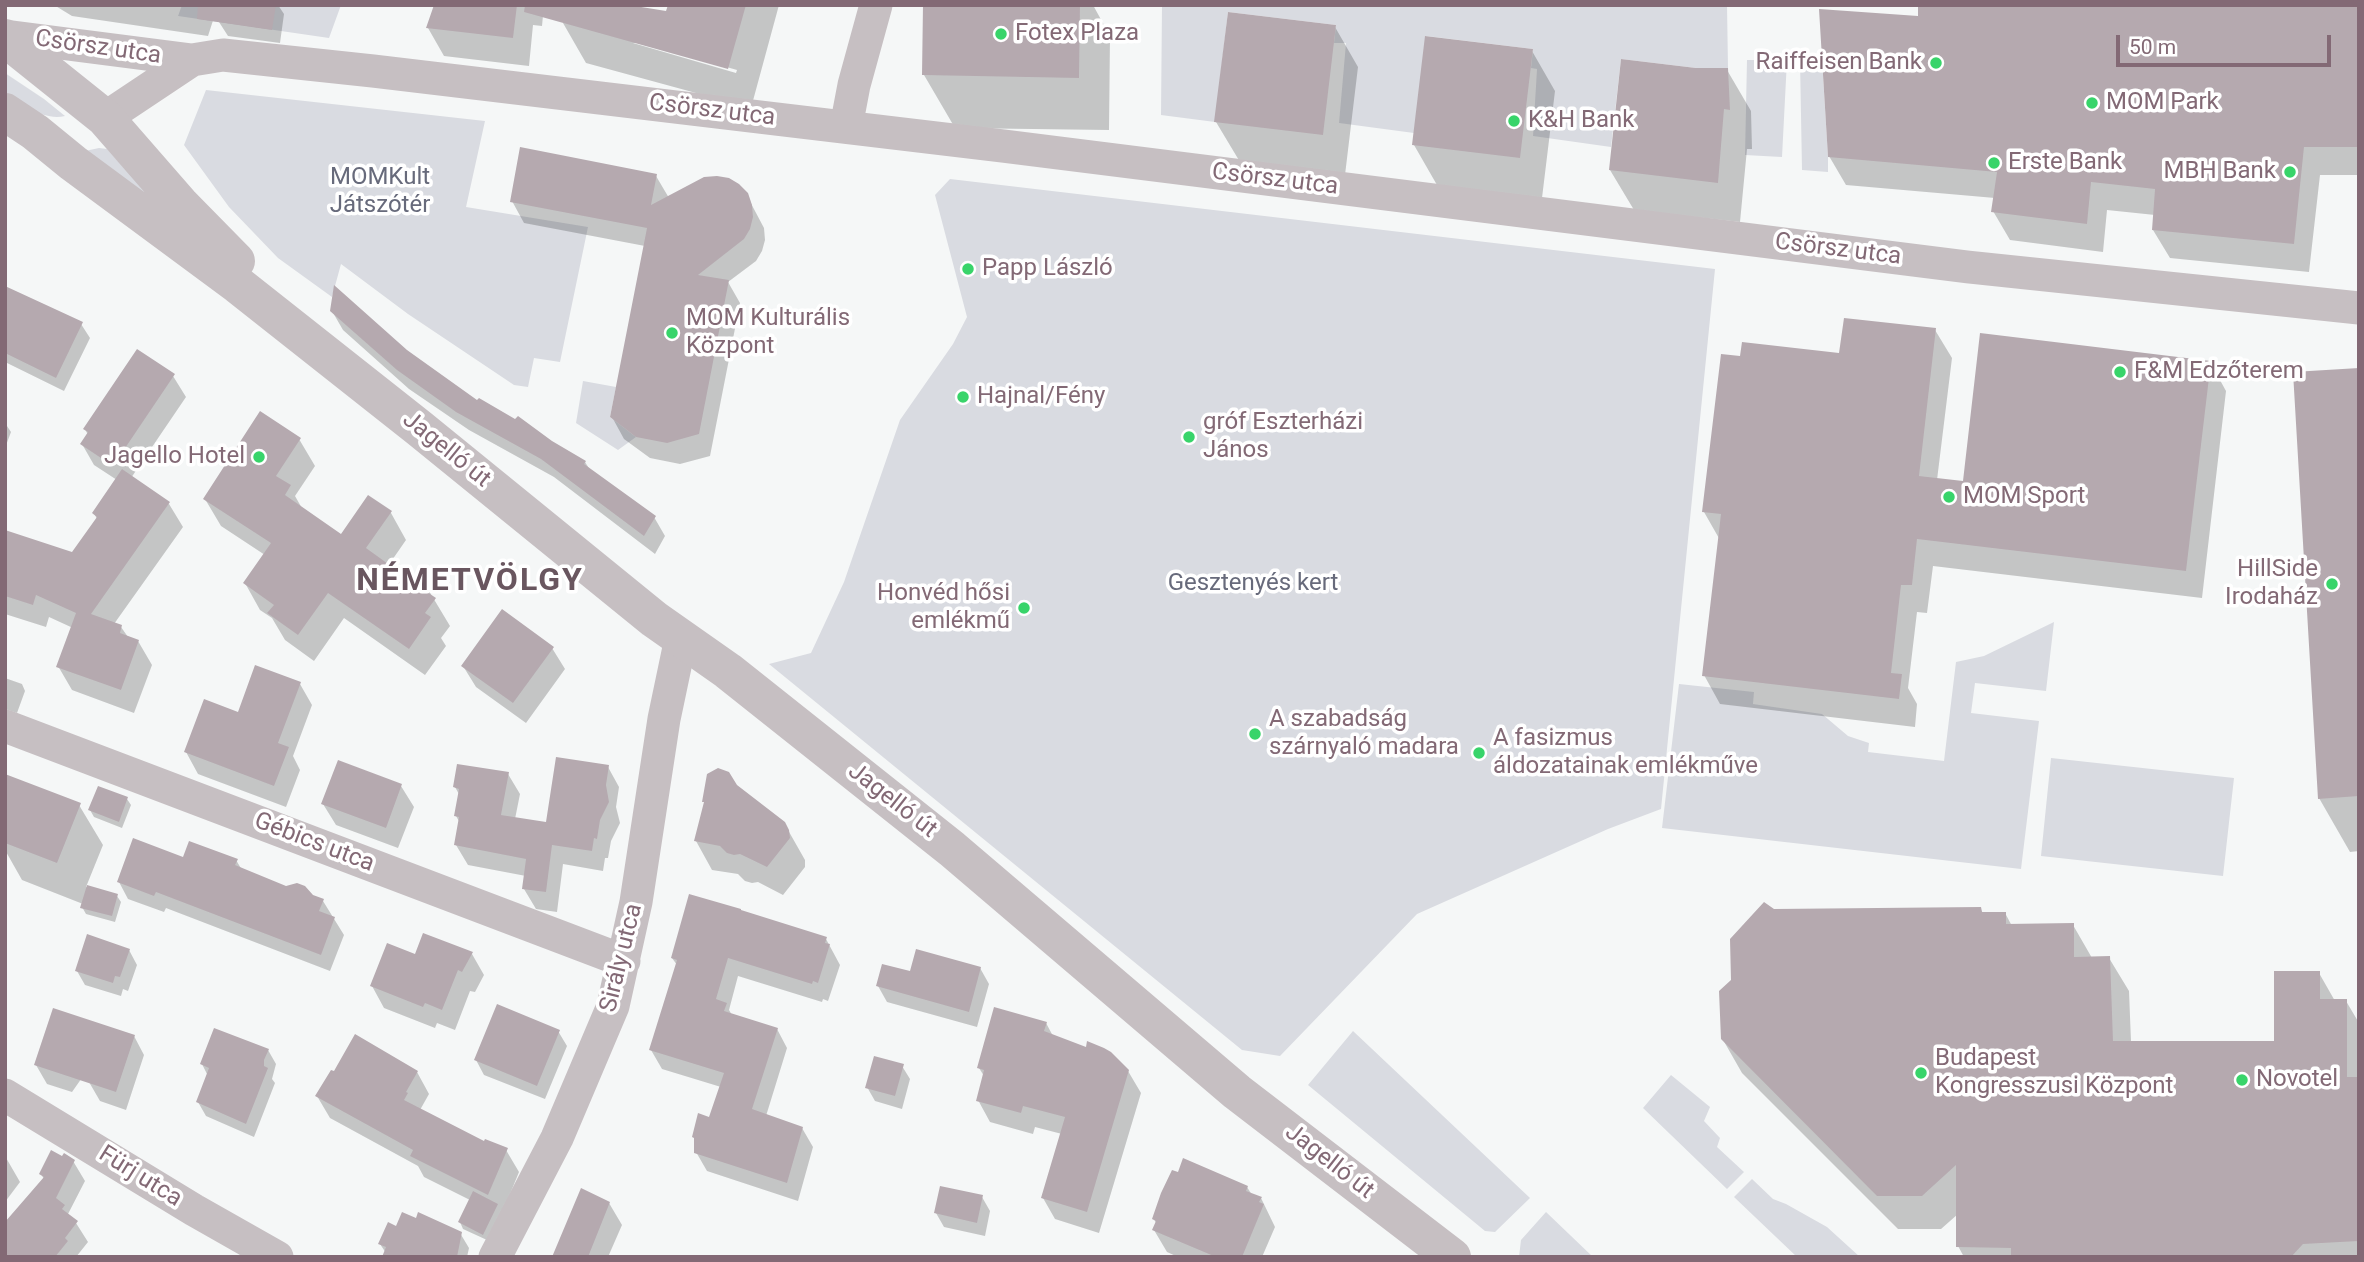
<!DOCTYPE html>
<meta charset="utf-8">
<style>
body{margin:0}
#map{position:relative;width:2364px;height:1262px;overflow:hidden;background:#f5f7f7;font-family:Roboto,sans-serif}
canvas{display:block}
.frame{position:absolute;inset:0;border:7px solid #836975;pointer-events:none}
.scale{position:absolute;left:2116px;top:35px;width:215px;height:32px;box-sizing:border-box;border:4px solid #836975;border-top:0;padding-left:9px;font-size:21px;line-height:24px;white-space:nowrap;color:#836975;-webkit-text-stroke:5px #fff;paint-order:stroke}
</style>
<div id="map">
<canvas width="2364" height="1262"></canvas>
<div class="frame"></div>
<div class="scale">50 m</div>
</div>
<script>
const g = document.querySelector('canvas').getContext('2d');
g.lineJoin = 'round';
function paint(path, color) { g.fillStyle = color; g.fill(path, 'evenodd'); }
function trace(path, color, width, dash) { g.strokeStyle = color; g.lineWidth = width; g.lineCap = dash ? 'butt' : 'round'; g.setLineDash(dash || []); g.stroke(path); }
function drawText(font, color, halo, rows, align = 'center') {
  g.font = font + ' Roboto,sans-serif'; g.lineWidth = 7; g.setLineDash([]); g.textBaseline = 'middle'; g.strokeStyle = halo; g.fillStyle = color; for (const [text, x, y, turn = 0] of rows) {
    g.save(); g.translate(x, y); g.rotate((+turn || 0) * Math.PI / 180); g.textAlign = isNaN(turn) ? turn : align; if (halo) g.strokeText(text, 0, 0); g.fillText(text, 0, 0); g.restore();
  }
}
const green = new Path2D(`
 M182 5H341L329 38 178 16Z
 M1162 5H1727L1728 68H1696L1621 59 1611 147 1533 136 1537 69 1531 68 1533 49 1426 36 1414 133 1339 123 1346 43H1334L1336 25 1228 12 1215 122 1161 115Z
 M1822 59 1828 157V172L1802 170 1800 60Z
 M1747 60H1787L1782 157 1745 155Z
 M5 73 44 99 65 116C44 121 23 105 5 93Z
 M206 90 485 121 466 207 588 227 560 362 534 358 528 387 514 385 408 314 341 264 332 297 278 258 229 207 184 145Z
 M99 148 107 149 169 217 85 151Z
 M950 179 1715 269 1661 809 1608 829 1417 914 1280 1056 1242 1050 769 664 811 653 844 582 900 420 953 344 967 317 935 195Z
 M583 381 616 387 610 417 636 437 618 450 576 423Z
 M2054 622 2046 691 1975 683 1971 713 2039 721 2021 869 1662 828 1679 684 1754 692 1753 704 1822 714 1848 736 1869 743 1868 752 1944 761 1956 662 1984 656Z
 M2051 758 2234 778 2223 876 2041 856Z
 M1353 1031 1530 1198 1495 1232 1485 1231 1308 1085Z
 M1671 1075 1710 1107 1704 1121 1720 1138 1717 1147 1744 1172 1727 1189 1643 1108Z
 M1752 1179 1773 1199 1786 1204 1827 1227 1860 1257H1797L1734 1197Z
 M1546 1212 1593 1257H1519L1521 1240Z`);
const shadow = new Path2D(`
 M54 5H218L208 36 72 16Z
 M222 5H278L284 14 280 43 228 36 219 22Z
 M436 5H544L542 26 533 25 529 66 444 56 428 28Z
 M670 5H779L751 108 586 63 563 23 667 13ZM633 43H642L737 70 736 73Z
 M925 5H1093L1110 36 1109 130 955 128 924 75Z
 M2359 5V175H2320L2309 272 2170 258 2153 230 2155 215 2107 210 2103 252 2010 240 1993 211 1995 198 1846 185 1829 156 1920 18Z
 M1335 27 1358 67 1345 175 1240 162 1216 122Z
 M1532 51 1555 91 1542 198 1437 185 1414 145Z
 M1696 70H1727L1751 111 1752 149H1747L1740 222 1634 210 1610 170Z
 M656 176 669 198 746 194 764 228 765 240 762 251 756 261 728 282 740 303 710 456 680 464 650 458 624 439 612 417 645 246 524 223 512 201Z
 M5 288 81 324 90 338 64 391 5 362Z
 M332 311 406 352 478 402 585 462 590 470 654 517 665 536 655 554 554 477 469 430 409 389 343 330Z
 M1935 330 1952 358 1937 480 1964 483 2210 362 2226 391 2202 598 1933 566 1927 613 1917 612 1908 688 1917 704 1915 727 1720 704 1704 675 1720 540 1704 512 1742 358 1841 355Z
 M2359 370V851L2350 852 2319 798Z
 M173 376 186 397 131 478 169 504 183 527 114 624 121 627 128 637 138 641 152 665 134 713 72 690 58 666 73 628 49 617 46 627 5 614V532L73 554 97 519 94 513 117 480 94 465 82 444 88 435 85 429Z
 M5 423 11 432 5 448Z
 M299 439 315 466 295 496 303 510 342 537 369 498 391 513 406 540 388 566 402 576 426 586 450 626 441 638 446 646 425 675 344 618 314 661 285 640 272 618 260 610 245 583 265 555 221 526 205 499Z
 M552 648 565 669 526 723 476 687 463 666Z
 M5 678 22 684 25 691 17 713 5 709Z
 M300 684 312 705 293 756 300 770 286 807 198 774 186 752 239 714Z
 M608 767 619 787 616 807 620 823 611 841 608 858H605L603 871 563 864 557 912 536 909 524 889 526 876 468 865 456 845 460 823 456 816 460 796 455 787 508 774 520 794 515 819 548 824Z
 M401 786 414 807 398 848 336 825 323 804Z
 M736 787 784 823 805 860V867L783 895 758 882 752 883 745 881 738 874 712 870 696 841Z
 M127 799 131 805 122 828 94 817 90 810Z
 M79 805 103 845 86 887 117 896 121 902 115 922 86 914 82 907 83 904 22 880 5 850V825Z
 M184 859 236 860 242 870 323 901 344 935 330 971 166 908 164 912 128 899 119 882Z
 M1980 909 1983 913H2005L2012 926 2073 925 2092 958H2109L2129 991 2131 1042 2276 1043 2319 973 2335 1001H2346L2359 1023V1257H1964L1958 1246V1214L1941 1229H1898L1742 1073 1722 1038 1732 981 1774 910Z
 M826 939 840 965 828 1001 823 999 822 1002 738 976 729 1010 732 1015 777 1029 787 1048 766 1116 802 1128 813 1147 798 1201 707 1171 696 1152V1140L710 1120 721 1087 662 1069 651 1050 677 965 672 958Z
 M129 950 137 965 128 991 123 989 121 996 85 985 77 971Z
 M472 954 484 975 475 992 470 991 455 1030 437 1023 435 1028 384 1008 372 986 416 956Z
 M980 968 989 984 977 1027 887 1002 878 986 912 973Z
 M1046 1023 1053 1036 1128 1071 1141 1093 1099 1233 1055 1219 1043 1198 1062 1134 1035 1127 1033 1134 990 1122 978 1100 984 1076 979 1068Z
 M558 1031 567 1046 545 1099 484 1075 476 1060Z
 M134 1036 144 1055 126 1110 100 1101 89 1082 91 1065 72 1092 47 1084 36 1065Z
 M268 1050 276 1064 272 1079 275 1083 254 1137 206 1116 198 1102 208 1076 202 1064Z
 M902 1066 910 1079 902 1109 875 1101 867 1087Z
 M417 1072 429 1094 420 1110 485 1143 506 1150 519 1172 501 1216 487 1240 463 1229 460 1222 470 1200 424 1177 418 1166 330 1118 317 1096Z
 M5 1156 20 1182 5 1202Z
 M73 1161 85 1181 68 1214 76 1223 88 1242 76 1257H5L44 1179 41 1174Z
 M1247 1187 1252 1195 1261 1198 1275 1227 1262 1257H1178L1167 1252 1154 1230 1157 1225 1154 1219Z
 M982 1197 990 1211 985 1236 944 1227 936 1213Z
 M609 1203 622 1225 608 1257H554Z
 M417 1220 460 1233 469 1248 467 1257H384L386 1253 380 1244 397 1228Z`);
const building = new Path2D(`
 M198 5H276L272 30 197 19Z
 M434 5H517L513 38 426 28Z
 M525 5H629L666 11 668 5H746L728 69 524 12Z
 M923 5H1080L1079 78 922 75Z
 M1918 5H2359V147H2304L2294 244 2152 230 2155 189 2091 182 2087 224 1991 212 1997 172 1828 157 1819 9 1918 16Z
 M1228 12 1336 25 1323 135 1214 122Z
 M1425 36 1533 49 1520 158 1412 145Z
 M1621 59 1696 68H1728L1730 110 1724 109 1718 183 1609 170Z
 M520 147 657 174 651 205 704 177 717 176 729 178 739 184 748 193 752 205 753 217 750 229 744 239 698 275 729 280 699 434 667 443 636 437 610 417 647 228 510 202Z
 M334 285 407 350 477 400 479 398 515 419 518 416 552 441 586 461 584 464 656 516 644 536 541 459 456 412 397 370 330 311Z
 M5 286 83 322 56 378 5 353Z
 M1844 318 1936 328 1919 476 1963 481 1980 333 2211 361 2186 571 1917 539 1912 585H1901L1891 673 1902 674 1899 699 1702 676 1721 514 1702 512 1721 354 1740 356 1742 342 1839 353Z
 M137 349 175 374 113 466 80 444 88 432 83 429Z
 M2359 368V796L2318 799 2293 372Z
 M260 411 301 438 276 476 291 485 285 495 341 534 368 495 392 511 366 548 402 574 406 569 428 585 424 590 436 598 425 613 431 617 409 649 328 593 298 635 267 613 274 605 243 583 271 543 203 499Z
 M122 469 170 502 91 614 122 625 120 633 139 640 121 690 56 667 76 613 36 595 33 605 5 596V530L72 552 97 517 92 513Z
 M502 609 554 647 513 703 461 666Z
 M255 665 301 682 278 743 289 747 274 786 184 752 204 699 238 712Z
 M556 757 609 765 606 785 609 802 600 820 597 839 594 838 592 851 552 845 546 892 522 889 526 859 454 845 459 817 454 816 459 789 453 787 457 764 509 772 501 815 546 822Z
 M338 760 402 784 386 828 321 804Z
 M718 768 729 772 737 785 785 822 789 830 790 838 767 867 740 854 734 855 727 853 720 846 694 841 704 802H702L707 774Z
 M5 774 81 803 57 863 5 843Z
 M98 786 128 797 119 822 88 810Z
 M133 838 183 857 189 841 238 859 235 865 286 886 297 883 305 886 313 895 324 899 319 911 335 917 321 955 156 892 154 896 117 882Z
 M87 885 118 894 112 916 80 908Z
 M689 894 741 909V910L827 937 825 943 830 944 818 983 813 981 812 984 728 958 716 999 727 1003 724 1011 778 1028 752 1109 803 1127 787 1183 694 1153V1138L692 1137 698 1113 709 1117 724 1073 649 1050 677 960 671 958Z
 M1764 902 1774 909 1981 907 1982 912H2006V924L2074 923V957L2110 956 2113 1041H2274V971H2320V999H2347V1077H2359V1241L2303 1244 2291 1257H2011V1248L1956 1247V1165L1922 1196H1877L1721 1039 1719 991 1731 980 1730 939Z
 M423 933 473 952 462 972 458 970 442 1010 425 1003 423 1007 370 986 387 943 415 954Z
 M87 934 130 949 120 977 115 976 113 983 75 971Z
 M916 949 981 967 969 1012 876 986 882 964 910 971Z
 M497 1004 560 1030 537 1086 474 1060Z
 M994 1007 1047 1022 1044 1031 1086 1047 1087 1041 1104 1048 1111 1052 1129 1070 1087 1212 1041 1198 1065 1117 1023 1106 1021 1113 976 1101 984 1070 977 1068Z
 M53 1008 135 1035 116 1092 34 1065Z
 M214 1028 269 1049 264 1060V1066L268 1068 246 1124 196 1102 209 1068 200 1064Z
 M355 1034 418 1071 406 1092 408 1093 404 1100 484 1141 485 1139 508 1148 488 1195 410 1156 413 1150 315 1096 331 1070 334 1071Z
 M874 1056 904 1064 895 1096 865 1088Z
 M51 1150 62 1156 64 1153 75 1160 56 1198 65 1205 62 1209 78 1221 65 1238 68 1241 55 1257H5V1222L44 1177 39 1174Z
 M1183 1158 1248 1186 1246 1191 1262 1197 1259 1202 1264 1204 1242 1257H1216L1152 1230 1156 1221 1152 1219 1161 1193 1172 1170 1178 1172Z
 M940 1186 983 1195 977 1223 934 1213Z
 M581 1188 610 1202 588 1257H552Z
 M473 1191 498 1204 483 1235 458 1222Z
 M402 1212 416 1218 418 1212 462 1232 457 1257H382L386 1247 378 1244 388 1222 396 1226Z`);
const minor = new Path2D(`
 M5 36 192 60 223 55 373 71 1003 146 1968 267 2359 308
 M105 118 192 60
 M846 127 854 85 876 5
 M5 726 624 961
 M5 1095 194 1210 277 1257
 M495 1257 557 1138 613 1006 636 902 664 719 681 638`);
const tertiary = new Path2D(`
 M5 38 105 118 180 204 236 261
 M5 112 35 132 73 163 238 285 419 428 654 619 728 671 952 849 1237 1092 1452 1257`);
const markers = [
 [1001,34,7,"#38d46a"],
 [1936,63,7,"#38d46a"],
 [2092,103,7,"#38d46a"],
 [1514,121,7,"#38d46a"],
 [1994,163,7,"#38d46a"],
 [2290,172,7,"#38d46a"],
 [968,269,7,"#38d46a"],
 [672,333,7,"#38d46a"],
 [2120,372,7,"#38d46a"],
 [963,397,7,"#38d46a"],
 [1189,437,7,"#38d46a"],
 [259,457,7,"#38d46a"],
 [1949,497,7,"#38d46a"],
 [2332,584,7,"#38d46a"],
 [1024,608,7,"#38d46a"],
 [1255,734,7,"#38d46a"],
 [1479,753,7,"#38d46a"],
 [1921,1073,7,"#38d46a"],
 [2242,1080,7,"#38d46a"]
];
const poiNames = [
 ["Fotex Plaza",1015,34],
 ["Raiffeisen Bank",1922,63,"right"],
 ["MOM Park",2106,103],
 ["K&H Bank",1528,121],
 ["Erste Bank",2008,163],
 ["MBH Bank",2276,172,"right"],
 ["Papp László",982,269],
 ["MOM Kulturális",686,319],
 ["Központ",686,347],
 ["F&M Edzőterem",2134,372],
 ["Hajnal/Fény",977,397],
 ["gróf Eszterházi",1203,423],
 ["János",1203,451],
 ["Jagello Hotel",245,457,"right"],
 ["MOM Sport",1963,497],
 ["HillSide",2318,570,"right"],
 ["Irodaház",2318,598,"right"],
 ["Honvéd hősi",1010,594,"right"],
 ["emlékmű",1010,622,"right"],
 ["A szabadság",1269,720],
 ["szárnyaló madara",1269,748],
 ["A fasizmus",1493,739],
 ["áldozatainak emlékműve",1493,767],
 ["Budapest",1935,1059],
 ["Kongresszusi Központ",1935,1087],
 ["Novotel",2256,1080]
];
const streetNames = [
 ["Csörsz utca",98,48,8],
 ["Csörsz utca",712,111,7],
 ["Csörsz utca",1275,180,7],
 ["Csörsz utca",1838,250,7],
 ["Jagelló út",446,450,39],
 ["Jagelló út",892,801,38],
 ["Gébics utca",314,843,21],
 ["Sirály utca",622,958,-76],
 ["Jagelló út",1329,1162,38],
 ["Fürj utca",140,1177,32]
];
const parkNames = [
 ["MOMKult",380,178],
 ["Játszótér",380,206],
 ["Gesztenyés kert",1253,584]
];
const districtNames = [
 ["NÉMETVÖLGY",470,582]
];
paint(green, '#d9dbe1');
paint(shadow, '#0003');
paint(building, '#b5a9af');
trace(minor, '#c6bfc2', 33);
trace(tertiary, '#c6bfc2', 38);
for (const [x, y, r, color] of markers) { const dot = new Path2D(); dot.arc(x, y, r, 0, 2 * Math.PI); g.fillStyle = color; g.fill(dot); trace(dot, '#fff', 2.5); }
drawText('24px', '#836975', '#fff', poiNames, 'left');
drawText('24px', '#836975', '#fff', streetNames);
drawText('24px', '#676a7b', '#fff', parkNames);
g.letterSpacing = '2px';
drawText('bold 32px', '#69565f', '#fff', districtNames);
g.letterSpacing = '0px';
</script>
